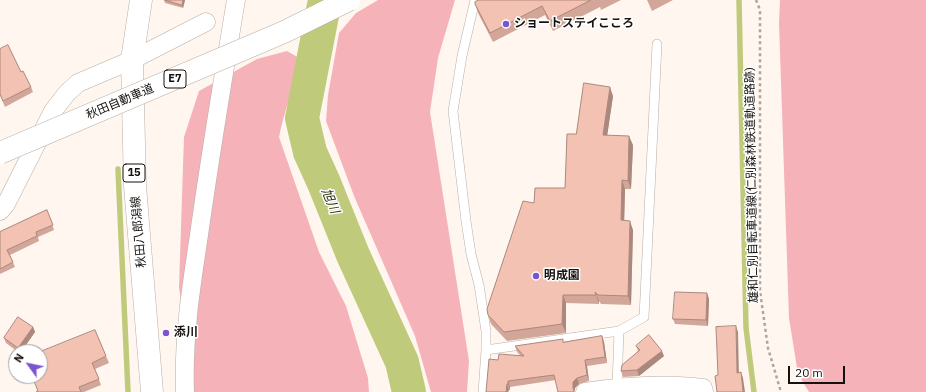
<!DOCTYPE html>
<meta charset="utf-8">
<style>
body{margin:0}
#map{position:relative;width:926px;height:392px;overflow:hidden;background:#fff6ef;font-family:"IBM Plex Sans",sans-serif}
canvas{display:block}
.north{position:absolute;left:8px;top:344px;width:40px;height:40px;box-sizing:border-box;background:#fff;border:1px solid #a1a09f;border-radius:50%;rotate:303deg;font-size:11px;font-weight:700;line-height:16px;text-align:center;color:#15110e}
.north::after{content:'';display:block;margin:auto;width:14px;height:18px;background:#7b55cf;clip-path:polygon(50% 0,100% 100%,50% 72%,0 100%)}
.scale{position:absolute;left:788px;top:366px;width:57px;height:18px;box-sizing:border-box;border:2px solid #15110e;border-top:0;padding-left:5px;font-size:12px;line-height:14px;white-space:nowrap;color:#15110e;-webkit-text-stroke:3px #fff;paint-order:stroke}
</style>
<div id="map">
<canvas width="926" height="392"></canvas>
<div class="north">N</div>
<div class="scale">20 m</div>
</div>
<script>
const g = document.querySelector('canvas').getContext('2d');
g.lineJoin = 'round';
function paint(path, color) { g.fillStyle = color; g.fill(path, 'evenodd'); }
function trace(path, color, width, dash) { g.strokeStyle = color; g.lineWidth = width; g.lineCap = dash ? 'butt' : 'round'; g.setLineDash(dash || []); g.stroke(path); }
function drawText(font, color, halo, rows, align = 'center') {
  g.font = font + ' "IBM Plex Sans","Noto Sans JP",sans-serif'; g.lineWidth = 3; g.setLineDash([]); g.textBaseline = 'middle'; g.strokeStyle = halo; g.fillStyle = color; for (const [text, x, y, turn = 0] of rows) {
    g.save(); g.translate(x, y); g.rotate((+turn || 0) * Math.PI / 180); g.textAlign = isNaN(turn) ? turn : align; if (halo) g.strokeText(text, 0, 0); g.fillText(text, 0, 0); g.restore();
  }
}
const green = new Path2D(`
 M378 0H455L438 58 430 112 469 361 467 392H431L415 336 354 196 326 121 328 95 339 33 356 13Z
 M780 0H926V392H809L798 374 789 318 779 23Z
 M287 51 301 59C294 86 284 111 279 137L319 252 346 306 368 378 369 392H193L179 287 184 137 199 91 257 59Z`);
const stream = new Path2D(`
 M739 0 746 328 754 392
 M118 169 128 392`);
const river = new Path2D(`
 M325 0 302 118 310 152 324 183 353 255 402 362 409 392`);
const path = new Path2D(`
 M756 0 760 10V291L768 348 781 392`);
const lane = new Path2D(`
 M475 0 462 56 453 111 466 221 471 254 479 285 486 331V350L483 392
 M619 331 644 317 657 44
 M486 350 619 331 617 387`);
const street = new Path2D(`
 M0 211 6 204 53 111 67 93 78 83 132 60 206 22
 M185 392C183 339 191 287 199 235 210 156 223 78 236 0
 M585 392C624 386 664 383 703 388L704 392`);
const primary = new Path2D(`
 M141 0 132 60 135 186 152 392`);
const highwayBridge = new Path2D(`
 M0 153 284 32 349 0`);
const wall = new Path2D(`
 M164 0H185L183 8 165 3Z
 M479 0H621L601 10 600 7 553 31 545 15 493 42 478 13 475 4Z
 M647 0H673L652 11Z
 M0 49 21 72 31 87 33 92 5 107 0 95Z
 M613 96 607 135 633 145 631 189H625L624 221 633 230 631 305 601 304 599 301V304L566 303V333L507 341 491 324 488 315 534 203 565 188 576 134Z
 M47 210 54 230 38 237 39 241 10 255 15 267 0 274V232Z
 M707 293 709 299 708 326 675 324 673 319Z
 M33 327 35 332 21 352H18L6 343 4 338Z
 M602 336 604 342 607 363 587 366 589 381 579 384 575 388 556 380 510 387V390H509L508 392 498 360 520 355 517 352 515 346 564 342Z
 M636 346 664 356 639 376 623 377 621 371 638 351Z
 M106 356 109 363 95 369 101 385 84 392H36L38 391 32 376Z`);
const shadedWall = new Path2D(`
 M183 0H185L183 8 182 5Z
 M610 87 613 96 606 144 603 135Z
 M629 136 633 145 631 189 628 181Z
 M622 180 625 189 624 229 621 220Z
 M630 221 633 230 631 305 628 296Z
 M595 292 599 301V304Z
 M707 293 709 299 708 326 706 320Z
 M563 295 566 303V333L562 324Z
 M736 326 738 332 739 378 737 373Z
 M33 327 35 332 21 352H20L18 348Z
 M602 336 604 342 607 363 605 357Z
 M662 351 664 356 639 376 637 370Z
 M585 360 587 366 589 381 587 375Z
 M741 372 743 378 745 392H743Z
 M577 378 579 384 575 388V392L573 388V382Z
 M508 381 510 387V390L508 384Z
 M507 384 509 390 508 392H506Z`);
const building = new Path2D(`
 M165 0H183L182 5Z
 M479 0H591L550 21 542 6 490 33 475 4V2Z
 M8 45 21 72 23 71 31 87 3 101 0 94V49Z
 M584 83 610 87 603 135 629 136 628 181 622 180 621 220 630 221 628 296 598 295 595 292 596 295H563L562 324 504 332 488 315 487 309 523 201 534 203 535 188H565L567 134H576Z
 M47 210 53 225 36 232 37 236 7 250 13 262 0 269V232Z
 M675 292 707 293 706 320 673 319Z
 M18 317 33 327 18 348 4 338Z
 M736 326 737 373 741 372 743 392H717L715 376 718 375 716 327Z
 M95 330 106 356 92 363 99 379 79 387 81 392H36L38 391 32 376H40V352Z
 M649 335 662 351 637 370 621 371 622 365 640 350 636 346Z
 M602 336 605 357 585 360 587 375 577 378 573 382V388L574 392H558L554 375 508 381V384H507L506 392H486L489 359 498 360 499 354 524 356 515 346 563 339V342Z`);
const markers = [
 [506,24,4,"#7b55cf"],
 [536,276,4,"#7b55cf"],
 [166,333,4,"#7b55cf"]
];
const shields = [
 [175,79,22],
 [134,173,22]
];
const shieldNames = [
 ["E7",175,79],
 ["15",134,173]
];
const poiNames = [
 ["ショートステイこころ",514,24],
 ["明成園",544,276],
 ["添川",174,333]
];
const streetNames = [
 ["秋田自動車道",120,102,-23],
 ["雄和仁別自転車道線(仁別森林鉄道軌道路跡)",752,185,-91],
 ["秋田八郎潟線",139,232,-95]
];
const waterNames = [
 ["旭川",330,201,67]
];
paint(green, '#f6b2b9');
trace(stream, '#bfcb7b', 5.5);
trace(river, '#bfcb7b', 34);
trace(lane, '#b8aea5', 10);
trace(street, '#b8aea5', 19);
trace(primary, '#b8aea5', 23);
trace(path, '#aca59f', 2.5, [3, 3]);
trace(lane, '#fff', 9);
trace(street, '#fff', 18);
trace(primary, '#fff', 22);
trace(highwayBridge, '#b8aea5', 23, []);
trace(highwayBridge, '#fff', 22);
paint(wall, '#d2a799');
paint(shadedWall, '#ab887d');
paint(building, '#f4c2b2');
trace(building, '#ab887d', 1);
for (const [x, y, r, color] of markers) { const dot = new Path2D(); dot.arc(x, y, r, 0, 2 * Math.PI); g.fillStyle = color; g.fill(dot); trace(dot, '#fff', 1.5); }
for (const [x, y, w] of shields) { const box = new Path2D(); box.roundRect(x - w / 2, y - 9, w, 18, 3); g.fillStyle = '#fff'; g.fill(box); trace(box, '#15110e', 1); }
drawText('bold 11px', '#15110e', null, shieldNames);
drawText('bold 12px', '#15110e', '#fff', poiNames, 'left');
drawText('12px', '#15110e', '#fff', streetNames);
drawText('italic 13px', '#292e0b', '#fff', waterNames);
</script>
